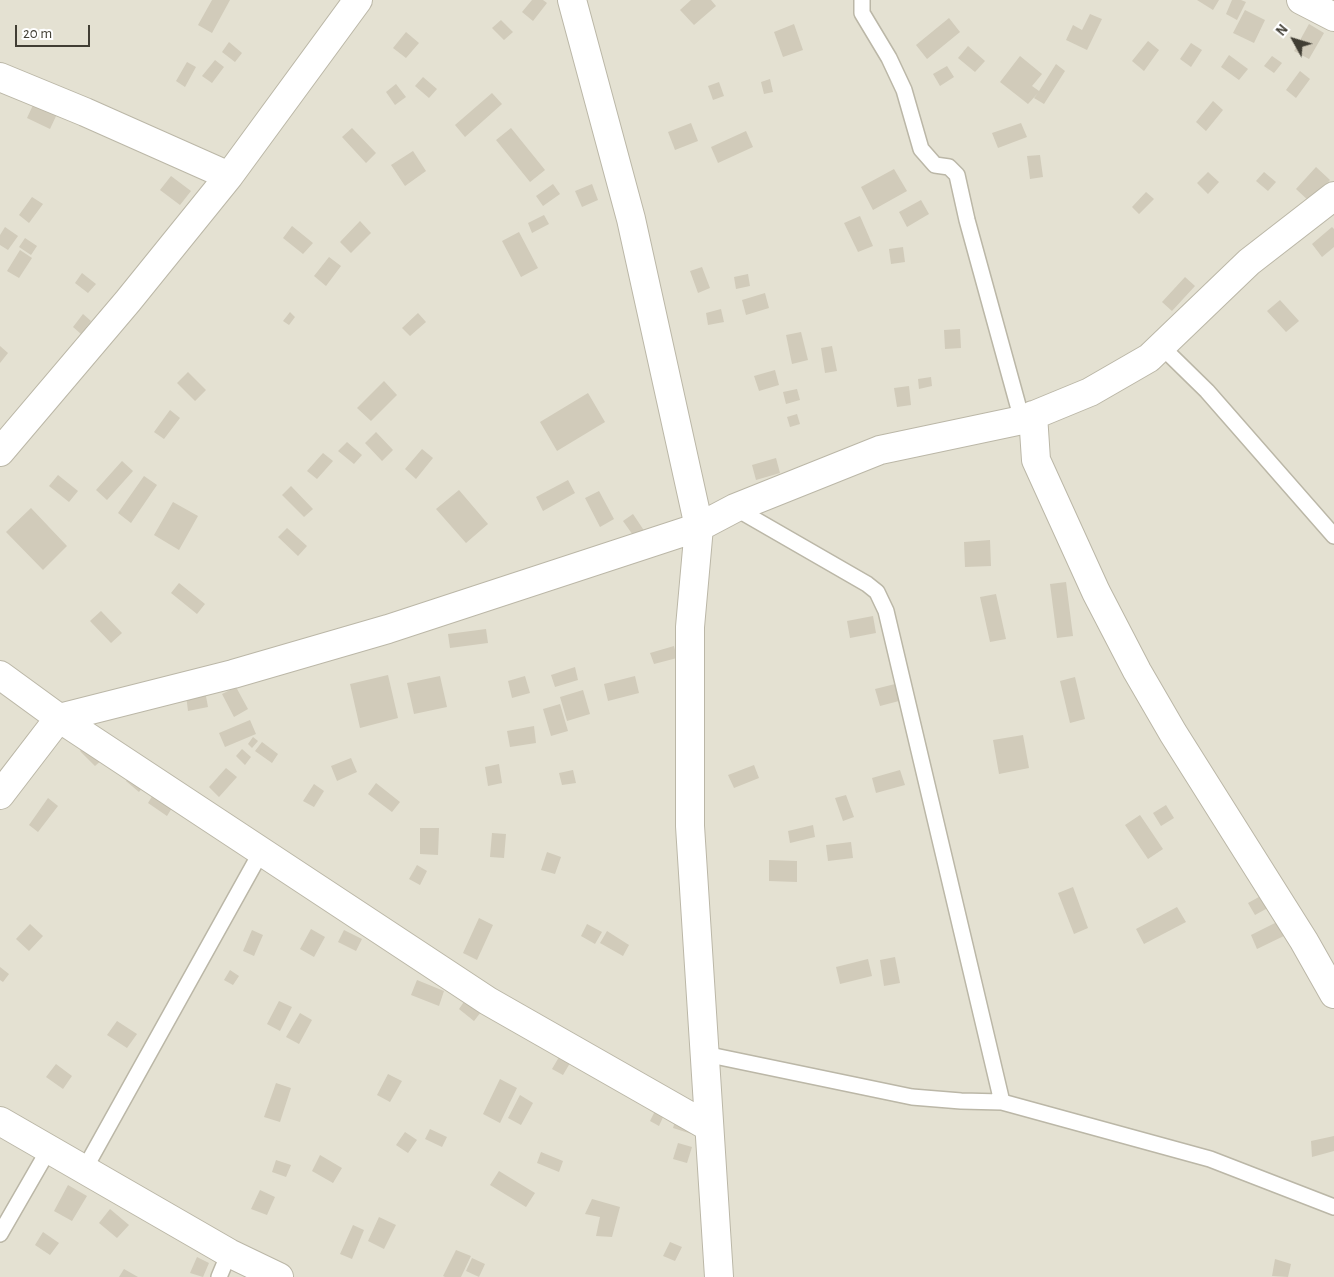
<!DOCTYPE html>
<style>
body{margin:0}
#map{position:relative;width:1334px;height:1277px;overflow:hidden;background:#f0eee3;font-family:"Alegreya Sans",sans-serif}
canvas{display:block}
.north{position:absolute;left:1269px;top:15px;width:50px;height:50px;-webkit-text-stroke:4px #fff;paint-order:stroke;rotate:309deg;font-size:14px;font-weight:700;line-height:20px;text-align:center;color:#413e34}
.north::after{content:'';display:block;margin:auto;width:18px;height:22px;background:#413e34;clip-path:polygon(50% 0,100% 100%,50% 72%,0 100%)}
.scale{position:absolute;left:15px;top:25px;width:75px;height:22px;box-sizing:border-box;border:2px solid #413e34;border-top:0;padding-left:6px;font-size:15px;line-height:18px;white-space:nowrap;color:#413e34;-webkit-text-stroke:4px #fff;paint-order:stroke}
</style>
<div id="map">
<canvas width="1334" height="1277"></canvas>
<div class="north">N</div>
<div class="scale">20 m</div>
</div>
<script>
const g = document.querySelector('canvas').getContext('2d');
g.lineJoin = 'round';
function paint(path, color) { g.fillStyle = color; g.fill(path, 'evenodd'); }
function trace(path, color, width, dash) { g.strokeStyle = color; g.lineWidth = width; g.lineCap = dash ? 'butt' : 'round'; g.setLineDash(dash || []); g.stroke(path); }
const residential = new Path2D(`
 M0 0H1334V1277H0Z`);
const building = new Path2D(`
 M212 0H230L212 33 198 25Z
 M532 0H543L547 3 533 21 522 12Z
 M691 0H711L716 6 694 25 680 10Z
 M1197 0H1219L1213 10Z
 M1232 0H1241L1246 2 1237 20 1226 14Z
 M1245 10 1265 20 1254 43 1233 33Z
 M1090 14 1102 19 1087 50 1066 40 1073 25 1082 30Z
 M949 18 960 32 927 59 916 45Z
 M501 20 513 32 504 40 492 28Z
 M794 24 803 50 783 57 774 32Z
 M1309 24 1324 33 1309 59 1294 51Z
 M406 32 419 43 406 58 393 48Z
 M1148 41 1159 50 1144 71 1132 61Z
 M229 42 242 53 235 62 222 52Z
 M1191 43 1202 50 1191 67 1180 59Z
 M968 46 985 61 975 72 958 58Z
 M1229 55 1248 69 1239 80 1221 67Z
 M1020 56 1042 74 1032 86 1039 91 1056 64 1065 71 1044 104 1034 98 1038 93 1028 104 1000 82Z
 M1272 56 1282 63 1274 73 1264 66Z
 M215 60 224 67 212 83 202 76Z
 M187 62 196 67 185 87 176 81Z
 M947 66 954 77 940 86 933 74Z
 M1300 71 1310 79 1296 98 1286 90Z
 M423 77 437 89 429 98 415 86Z
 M770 79 773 92 764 94 761 82Z
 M719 82 724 96 713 100 708 86Z
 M396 84 406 97 395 105 386 92Z
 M492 93 502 104 465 137 455 125Z
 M1213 101 1223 110 1206 131 1196 122Z
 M34 103 57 114 50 129 27 118Z
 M691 123 698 141 675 150 668 132Z
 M1021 123 1027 137 998 148 992 133Z
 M352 128 376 153 366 163 342 137Z
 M511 128 545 170 530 182 496 140Z
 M746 131 753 147 718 163 711 147Z
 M413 151 426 171 405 186 391 165Z
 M1040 155 1043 177 1030 179 1027 156Z
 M1316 167 1330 180 1310 202 1296 189Z
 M894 169 907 191 873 210 861 187Z
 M1208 172 1219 182 1208 194 1197 183Z
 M1264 172 1276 182 1268 191 1256 181Z
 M171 176 191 191 180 205 160 190Z
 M553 184 560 194 543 206 536 196Z
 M592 184 598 200 582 207 575 191Z
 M1146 192 1154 199 1139 214 1132 207Z
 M32 197 43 204 29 223 19 215Z
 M921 200 929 214 907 227 899 212Z
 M544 215 549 224 532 233 528 223Z
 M860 216 873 246 858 252 844 223Z
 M360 221 371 233 351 253 340 242Z
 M292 226 313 243 303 254 283 238Z
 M5 227 18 236 8 250 0 245V235Z
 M1332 227 1334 229V247L1322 257 1312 244Z
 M519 232 538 268 521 277 502 241Z
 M25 238 37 246 31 255 19 247Z
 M903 247 905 262 891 264 889 249Z
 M20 250 32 258 19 278 7 271Z
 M329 257 341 266 326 286 314 276Z
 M702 267 710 288 698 293 690 271Z
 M82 273 96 284 88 293 75 283Z
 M748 274 750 286 736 289 734 277Z
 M1185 277 1195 286 1172 311 1162 302Z
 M765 293 769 308 746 315 742 300Z
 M1280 300 1299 321 1286 332 1267 311Z
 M721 309 724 322 708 325 706 313Z
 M290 312 295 317 289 325 283 321Z
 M418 313 426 322 410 336 402 328Z
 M83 314 91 321 81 334 73 327Z
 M960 329 961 348 945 349 944 330Z
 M801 332 808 360 792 364 786 335Z
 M0 346 8 353 0 363Z
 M832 346 837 371 825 373 821 348Z
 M775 370 779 385 759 391 754 376Z
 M188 372 206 390 195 401 177 383Z
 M931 377 932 386 919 389 918 379Z
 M384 381 397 395 371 421 357 408Z
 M909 386 911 405 897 407 894 388Z
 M797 389 800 400 786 404 783 392Z
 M588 393 605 422 557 451 540 422Z
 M170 410 180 418 164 439 154 432Z
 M797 414 800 424 790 427 787 417Z
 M376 432 393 450 382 461 365 443Z
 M347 442 362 455 354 464 338 451Z
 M422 449 433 458 416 479 405 469Z
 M323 453 333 461 317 479 307 471Z
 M776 458 780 473 756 480 752 465Z
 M122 461 133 471 107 500 96 490Z
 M58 475 78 491 69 502 49 486Z
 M144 476 157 485 131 523 118 513Z
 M568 480 575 493 543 511 536 497Z
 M291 486 313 509 304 517 282 495Z
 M459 490 488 524 466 543 436 509Z
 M599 491 614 519 600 527 585 498Z
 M173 502 198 516 179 550 154 535Z
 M31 508 67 546 43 570 6 532Z
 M633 514 645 532 635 538 623 521Z
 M287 528 307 546 298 556 278 537Z
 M990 540 991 566 965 567 964 542Z
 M1066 582 1073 636 1057 638 1050 584Z
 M179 583 205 604 197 614 171 593Z
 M996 594 1006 639 990 642 980 597Z
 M101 611 122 633 111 643 90 621Z
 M873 616 876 633 850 638 847 621Z
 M486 629 488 643 450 648 448 634Z
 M674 646 677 658 654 664 650 653Z
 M575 667 578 680 555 687 551 675Z
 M388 675 398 718 360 728 350 684Z
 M440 676 447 707 414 714 407 683Z
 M525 676 530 693 512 698 508 681Z
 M635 676 639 693 608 701 604 684Z
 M1075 677 1085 719 1070 723 1060 681Z
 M895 684 899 701 880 706 875 689Z
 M236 687 248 709 234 717 222 694Z
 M583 690 590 714 567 721 560 697Z
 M205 691 208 707 188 711 186 695Z
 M560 704 568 731 551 736 543 709Z
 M250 720 256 734 225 747 219 733Z
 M534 726 536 743 510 747 507 731Z
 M1023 735 1029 768 999 774 993 740Z
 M253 737 258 741 252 748 248 744Z
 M88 742 104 758 95 766 80 751Z
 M262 742 278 754 272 763 255 751Z
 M242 749 251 757 245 765 236 756Z
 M351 758 357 772 337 781 331 766Z
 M499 764 502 783 488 786 485 767Z
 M754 765 759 778 734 788 728 775Z
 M226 768 237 777 219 797 209 787Z
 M573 770 576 783 562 785 559 773Z
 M900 770 905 785 876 793 872 778Z
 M134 771 147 781 139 792 126 781Z
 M376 783 400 802 392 812 368 794Z
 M314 784 324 791 314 807 303 801Z
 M156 790 175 803 167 816 148 803Z
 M846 795 854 817 843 821 835 798Z
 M48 798 58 806 38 832 29 825Z
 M1166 805 1174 818 1161 826 1153 813Z
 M1140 815 1163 849 1148 859 1125 825Z
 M813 825 815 837 790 843 788 831Z
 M420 828H439L438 855 420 854Z
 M492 833 506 834 504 858 490 857Z
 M851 842 853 858 828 861 826 845Z
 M547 852 561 857 555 874 541 870Z
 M769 860 797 861V882L769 881Z
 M417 865 427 871 420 885 409 879Z
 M1073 887 1088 928 1074 934 1058 893Z
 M1268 892 1275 904 1255 915 1248 903Z
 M1177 907 1186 922 1144 944 1136 929Z
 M479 918 493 925 477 960 463 953Z
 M1283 919 1290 933 1257 949 1251 935Z
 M30 924 43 936 29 951 16 939Z
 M587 924 602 932 595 944 581 936Z
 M311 929 325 937 314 957 300 949Z
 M252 930 263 935 254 956 243 951Z
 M344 930 362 939 356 951 338 942Z
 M607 931 629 945 623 956 600 943Z
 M895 957 900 983 884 986 880 960Z
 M868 959 872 976 840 984 836 967Z
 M0 967 9 974 3 982 0 980Z
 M230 970 239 976 233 985 224 980Z
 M417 980 444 991 439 1006 411 995Z
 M468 996 484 1008 474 1021 459 1009Z
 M279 1001 292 1007 280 1031 267 1024Z
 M300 1013 312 1020 299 1044 286 1037Z
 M117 1021 137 1034 127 1048 107 1035Z
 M559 1057 570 1063 563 1075 552 1069Z
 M56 1064 72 1076 63 1089 46 1077Z
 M388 1074 402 1081 390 1102 377 1095Z
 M500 1079 517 1088 500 1123 483 1114Z
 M276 1083 291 1088 280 1122 264 1117Z
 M520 1095 533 1103 521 1125 508 1118Z
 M655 1111 664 1115 659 1126 650 1121Z
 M676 1118 698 1125 695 1135 673 1128Z
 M430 1129 447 1137 442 1147 425 1139Z
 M405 1132 417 1140 408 1153 396 1145Z
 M1334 1136V1151L1312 1157 1311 1141Z
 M678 1143 692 1147 687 1163 673 1159Z
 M541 1152 563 1161 559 1172 537 1163Z
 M320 1155 342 1168 333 1183 312 1171Z
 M276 1160 291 1165 286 1177 272 1172Z
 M499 1171 535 1193 526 1207 490 1185Z
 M68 1185 87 1196 72 1221 54 1211Z
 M260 1190 275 1197 267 1215 251 1209Z
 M592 1199 620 1207 612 1237 596 1236 600 1217 585 1214Z
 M110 1209 129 1225 117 1238 99 1223Z
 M379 1217 396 1225 384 1249 368 1241Z
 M353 1225 364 1230 352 1259 340 1254Z
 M43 1232 59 1243 50 1255 35 1245Z
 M670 1242 682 1247 675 1261 663 1256Z
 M456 1250 471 1256 461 1277H445L443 1276Z
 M197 1257 209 1263 203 1277 190 1273Z
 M472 1258 485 1264 479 1277 466 1271Z
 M1275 1259 1291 1264 1288 1277 1272 1276Z
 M124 1269 138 1277H119Z`);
const lane = new Path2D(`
 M862 0V13L889 58 904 90 921 149 935 165 949 167 957 175 967 220 1022 420
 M1161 346 1207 391 1334 536
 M735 508 867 584 877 592 886 611 1002 1102
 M705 1054 912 1097 961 1101 1002 1102 1210 1159 1334 1207
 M84 1170 261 852
 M0 1234 49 1149
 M219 1277 229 1253`);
const street = new Path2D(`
 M572 0 631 219 699 527 690 627V826L719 1277
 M1301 0 1334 17
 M0 77 85 112 229 176
 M1033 415 1036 460 1096 592 1137 671 1173 733 1304 941 1334 994
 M0 452 128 301 229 176 358 0
 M0 675 59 718 488 1001 709 1127
 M0 795 59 718 233 674 388 629 699 527 735 508 880 450 1022 420 1090 392 1149 358 1249 262 1334 196
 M0 1121 229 1253 279 1277`);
paint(residential, '#e4e1d2');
paint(building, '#d1cbba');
trace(lane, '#bbb7a7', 18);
trace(street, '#bbb7a7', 30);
trace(lane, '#fff', 15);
trace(street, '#fff', 28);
</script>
